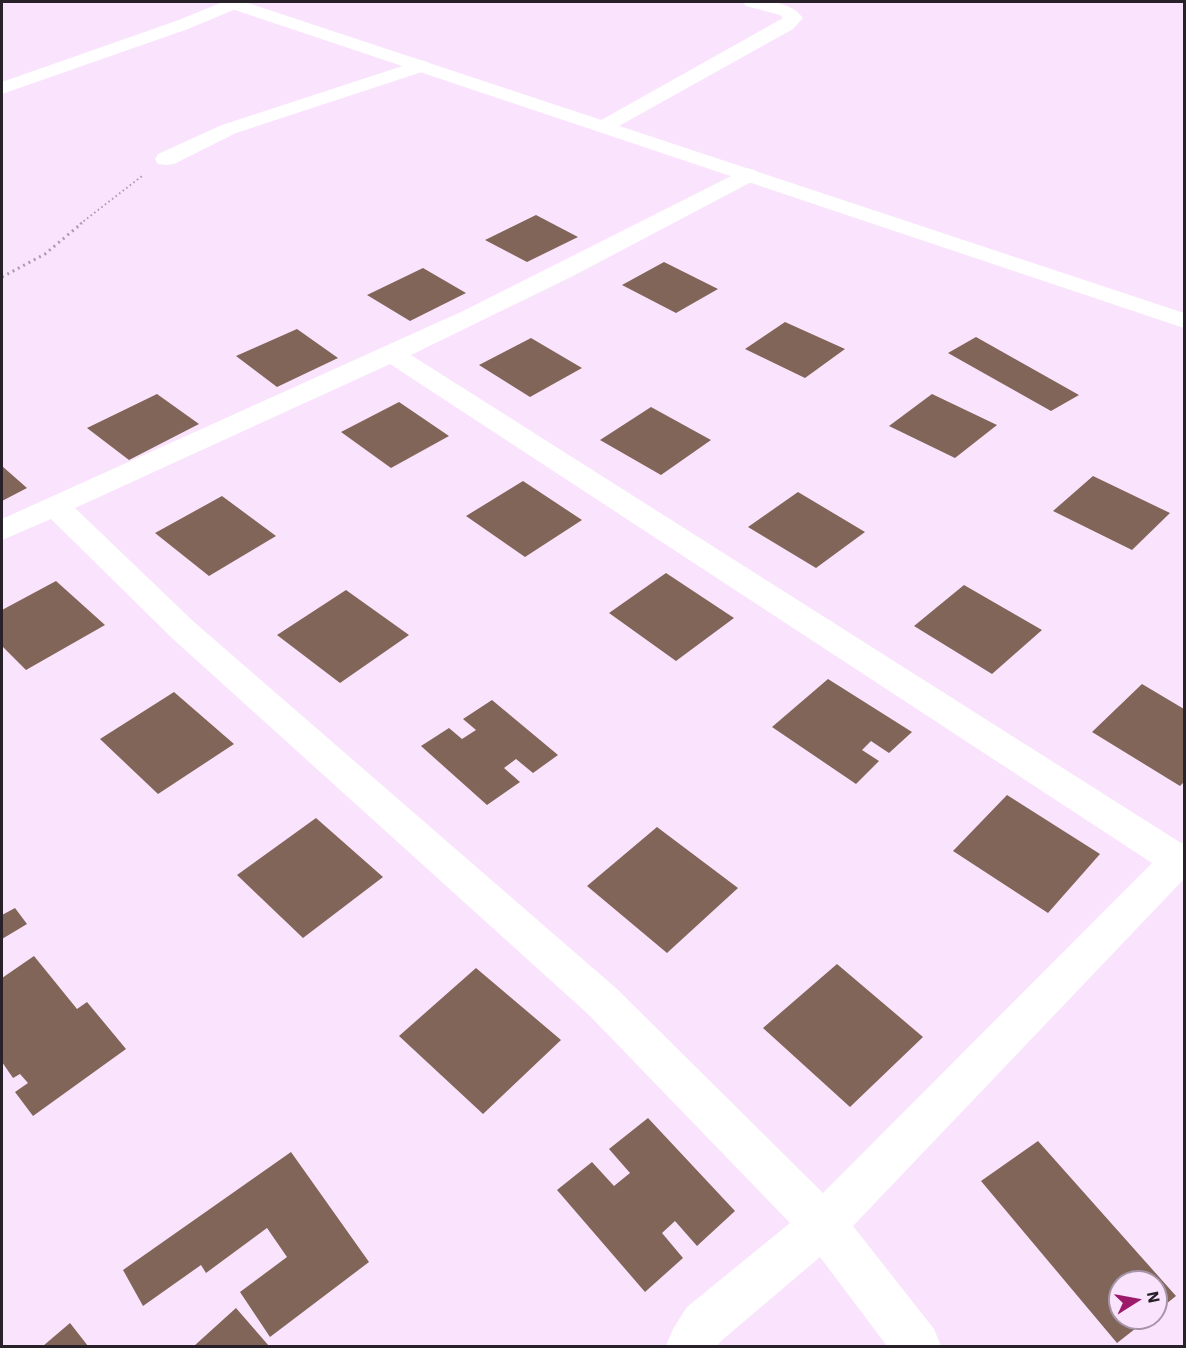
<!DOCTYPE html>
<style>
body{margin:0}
#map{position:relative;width:1186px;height:1348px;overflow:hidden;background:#fae3fc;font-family:"IBM Plex Sans",sans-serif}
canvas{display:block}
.frame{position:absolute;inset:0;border:3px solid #29212a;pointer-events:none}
.north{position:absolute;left:1108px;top:1270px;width:60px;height:60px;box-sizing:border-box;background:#fae3fc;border:2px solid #a695a8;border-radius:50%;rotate:79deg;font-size:16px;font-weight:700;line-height:24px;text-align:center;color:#29212a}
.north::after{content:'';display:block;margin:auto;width:21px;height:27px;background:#9d196a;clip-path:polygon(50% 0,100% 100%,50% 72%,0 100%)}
</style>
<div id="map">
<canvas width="1186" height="1348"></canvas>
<div class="frame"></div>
<div class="north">N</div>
</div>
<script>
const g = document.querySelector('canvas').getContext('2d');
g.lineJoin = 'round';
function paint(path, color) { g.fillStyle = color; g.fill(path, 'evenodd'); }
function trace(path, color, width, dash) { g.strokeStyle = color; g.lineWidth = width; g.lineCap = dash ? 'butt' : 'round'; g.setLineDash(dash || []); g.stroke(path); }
const building = new Path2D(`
 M536 215 578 237 527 262 485 240Z
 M664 262 718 289 676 313 622 285Z
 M423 268 466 293 410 321 367 295Z
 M785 322 845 349 805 378 745 349Z
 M297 329 338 358 277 387 236 356Z
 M976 337 1079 395 1051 411 948 353Z
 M531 338 582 368 530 397 479 365Z
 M157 394 199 424 129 460 87 428Z
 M932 394 997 425 955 458 889 426Z
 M399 402 449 436 391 468 341 432Z
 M651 407 711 440 661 475 600 440Z
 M2 466 27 488 2 501Z
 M1093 476 1170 513 1132 550 1053 511Z
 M523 481 582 520 525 557 466 516Z
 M798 492 865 532 816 568 748 527Z
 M222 496 276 536 209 576 155 533Z
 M666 573 734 618 676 661 609 613Z
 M56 581 105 625 26 670 2 646V610Z
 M964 585 1042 630 992 674 914 626Z
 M346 590 409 635 340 683 277 635Z
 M828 679 912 732 889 753 871 741 862 750 879 761 856 784 772 727Z
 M1142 684 1184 709V782L1180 786 1092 732Z
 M174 692 234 744 158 794 100 739Z
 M492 700 558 755 533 773 516 759 504 768 520 782 487 805 421 746 449 728 462 739 476 730 463 719Z
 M1007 795 1100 854 1048 913 953 851Z
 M316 818 383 877 303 938 237 875Z
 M657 827 738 888 667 953 587 886Z
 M15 908 27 924 2 939V915Z
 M34 956 77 1009 87 1002 126 1049 33 1116 15 1092 28 1083 20 1074 13 1078 2 1062V978Z
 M837 964 923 1037 850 1107 763 1028Z
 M476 968 561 1040 483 1114 399 1036Z
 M648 1118 735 1211 697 1246 675 1221 662 1233 683 1258 645 1292 557 1190 592 1162 614 1186 630 1173 609 1149Z
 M1038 1141 1176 1296 1156 1312V1282H1120V1318H1149L1117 1343 981 1181Z
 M291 1152 369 1262 270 1337 240 1292 287 1257 267 1228 206 1273 201 1265 143 1306 123 1270Z
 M236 1308 269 1346H194Z
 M70 1323 88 1346H43Z`);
const pathFar1 = new Path2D(`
 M80 224 142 176`);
const path = new Path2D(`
 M2 277 45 254 82 223`);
const street = new Path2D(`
 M223 2H246L243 6 188 29 2 94V82L176 21Z
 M743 2C763 0 790 0 803 18L793 29 610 131 603 133 596 131 593 127 596 123 783 18 780 15 746 6Z
 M421 60 428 62 431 66 428 70 236 133 174 164 166 165 158 164 155 159 158 154 222 125Z
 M747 168 755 170 758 175 755 180 573 276 411 355 1181 843 1184 842V879L853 1226 934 1329 941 1346H887L820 1257 721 1341 717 1346H666L673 1329 687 1307 790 1223 589 1015 172 638 51 519 2 540V519L463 311ZM390 364 1152 863 823 1193 617 989 194 622 75 508Z`);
const highway = new Path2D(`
 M220 2H245L1184 313V328L223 6Z`);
paint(building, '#816559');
trace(pathFar1, '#ac9bae', 2, [1.5, 3]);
trace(path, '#ac9bae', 3, [2, 4]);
paint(street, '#fff');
paint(highway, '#fff');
</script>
